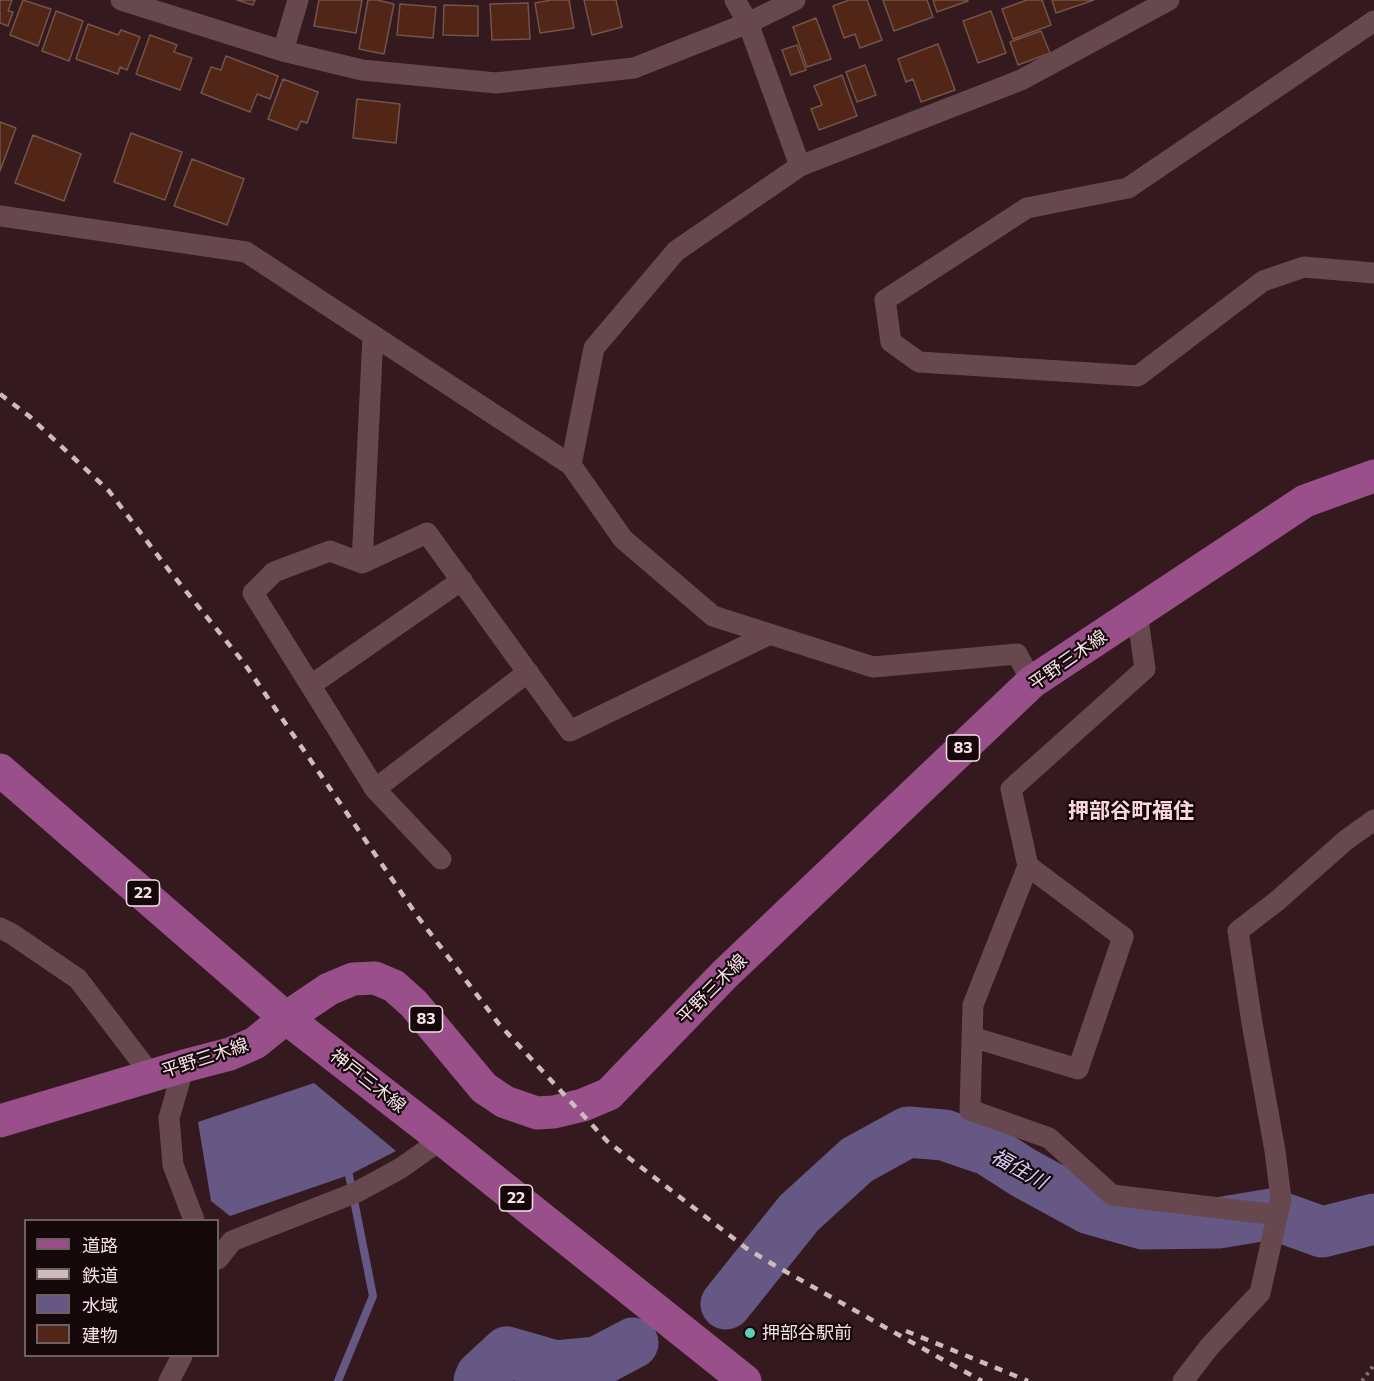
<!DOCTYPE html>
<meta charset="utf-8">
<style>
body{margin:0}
#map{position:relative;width:1374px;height:1381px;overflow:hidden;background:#34191f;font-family:Commissioner,"Noto Sans JP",sans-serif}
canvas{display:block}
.legend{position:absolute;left:24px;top:1219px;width:195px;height:138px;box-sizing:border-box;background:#14080b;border:2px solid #6e5f63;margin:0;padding:8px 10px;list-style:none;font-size:18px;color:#f6e2e6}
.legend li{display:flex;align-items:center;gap:12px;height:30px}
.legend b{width:30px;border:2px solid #6e5f63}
</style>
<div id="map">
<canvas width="1374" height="1381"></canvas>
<ul class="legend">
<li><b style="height:8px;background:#994f8a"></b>道路</li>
<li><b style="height:8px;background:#cfbabe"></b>鉄道</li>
<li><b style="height:16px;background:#655885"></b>水域</li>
<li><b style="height:16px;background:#522616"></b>建物</li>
</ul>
</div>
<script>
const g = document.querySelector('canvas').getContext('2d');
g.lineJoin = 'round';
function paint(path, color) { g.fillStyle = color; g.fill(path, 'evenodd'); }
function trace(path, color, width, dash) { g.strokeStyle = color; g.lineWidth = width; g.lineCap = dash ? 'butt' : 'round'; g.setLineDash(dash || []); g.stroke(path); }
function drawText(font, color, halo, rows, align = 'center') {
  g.font = font + ' Commissioner,"Noto Sans JP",sans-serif'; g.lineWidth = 4.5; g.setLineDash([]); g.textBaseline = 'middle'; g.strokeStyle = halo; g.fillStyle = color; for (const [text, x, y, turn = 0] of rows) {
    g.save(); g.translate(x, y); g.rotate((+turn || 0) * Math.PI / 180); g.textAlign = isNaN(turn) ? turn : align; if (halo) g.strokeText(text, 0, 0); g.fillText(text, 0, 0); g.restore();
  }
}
const water = new Path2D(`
 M314 1083 396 1151 349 1175 230 1216 211 1201 198 1122Z`);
const stream = new Path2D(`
 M338 1381 373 1296 349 1175`);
const river = new Path2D(`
 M726 1304 799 1213 857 1160 908 1132 944 1135 988 1150 1024 1173 1090 1209 1143 1224 1218 1223 1272 1214 1322 1232 1374 1219
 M479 1381 481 1376 507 1352 556 1366 597 1362 633 1343`);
const building = new Path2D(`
 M0 0H12L8 11 13 12 8 26 0 23Z
 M23 0 51 9 38 46 10 35Z
 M237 0H255L253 5Z
 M319 0H362L356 33 314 26Z
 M368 0H377L394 4 384 54 359 49Z
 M551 0H569L574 28 540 33 535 3Z
 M584 0H616L622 27 592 35Z
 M849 0H867L882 40 860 48 855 34 844 38 833 6Z
 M883 0H927L933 17 894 31Z
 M933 0H967L968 1 937 12Z
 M1027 0H1042L1051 25 1013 39 1002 9Z
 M1052 0H1094L1056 13Z
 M528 3 530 39 492 40 490 4Z
 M400 4 436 7 433 38 397 35Z
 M444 5 478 6V36L443 35Z
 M56 11 83 21 69 61 42 51Z
 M991 11 1006 53 978 63 963 21Z
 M816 18 831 59 807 67 793 27Z
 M88 24 118 35 121 30 140 37 127 70 120 67 118 74 76 59Z
 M1041 31 1050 53 1018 65 1010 42Z
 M150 35 177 45 174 52 192 58 180 90 136 74Z
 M938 44 955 90 921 102 913 79 906 82 898 59Z
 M797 45 806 70 791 75 782 50Z
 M226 56 278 76 270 99 257 94 250 112 201 93 211 67 221 70Z
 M865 65 876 95 857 102 846 72Z
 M842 75 857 116 819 130 811 109 822 105 814 86Z
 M283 79 318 92 307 123 301 121 297 130 268 119Z
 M357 99 400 104 396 143 353 138Z
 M0 122 16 128 0 171Z
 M131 133 182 152 165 200 114 182Z
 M33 135 81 154 64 201 15 183Z
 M192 159 244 179 227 225 174 206Z`);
const path = new Path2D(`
 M1362 1381 1374 1365`);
const street = new Path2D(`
 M121 0 283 51 362 70 496 83 634 68 748 23 795 0
 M735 0 748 23 800 166
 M1374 21 1128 188 1027 208 885 300 891 342 919 362 1138 376 1263 281 1304 267 1374 273
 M283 51 298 0
 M0 216 246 252 571 465 623 539 713 616 873 667 1017 654 1032 682
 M571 465 594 348 676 251 800 166 1021 80 1169 0
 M362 563 373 335
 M1137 612 1145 669 1011 789 1028 866 973 1005 970 1110 1049 1138 1112 1195 1277 1215
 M311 685 462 580
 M375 789 528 672
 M441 859 375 789 253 593 274 572 330 551 362 563 427 533 570 731 770 634
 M0 928 12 934 78 979 152 1076
 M972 1037 1078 1069 1123 937 1028 866
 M184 1066 169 1118 173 1165 194 1220
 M218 1259 232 1241 357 1192 401 1168 442 1139
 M169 1381 182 1356
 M1183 1381 1210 1346 1260 1293 1281 1199 1275 1151 1252 1023 1238 931 1277 901 1346 840 1374 820`);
const primary = new Path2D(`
 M0 770 286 1018 442 1139 745 1381
 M0 1121 184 1066 230 1054 255 1043 286 1018 329 989 353 979 375 978 394 986 414 1004 484 1088 505 1102 537 1113 554 1112 583 1105 609 1094 724 975 1032 682 1305 501 1374 476`);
const rail = new Path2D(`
 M0 394 29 416 109 491 168 569 244 663 418 917 499 1024 607 1141 746 1248 774 1265 938 1357 982 1381
 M906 1331 1028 1381`);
const markers = [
 [750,1333,6,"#5eceb8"]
];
const shields = [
 [963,748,33],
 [143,893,33],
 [426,1019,33],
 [516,1198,33]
];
const shieldNames = [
 ["83",963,748],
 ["22",143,893],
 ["83",426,1019],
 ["22",516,1198]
];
const streetNames = [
 ["平野三木線",1068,660,-35],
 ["平野三木線",712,989,-45],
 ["平野三木線",205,1058,-18],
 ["神戸三木線",368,1081,38]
];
const poiNames = [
 ["押部谷駅前",762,1333]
];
const waterNames = [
 ["福住川",1019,1169,29]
];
const quarterNames = [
 ["押部谷町福住",1131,811]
];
paint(water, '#655885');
trace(stream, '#655885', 8);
trace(river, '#655885', 51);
paint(building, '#522616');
trace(building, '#725449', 1.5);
trace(path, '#856d72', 4, [3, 4.5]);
trace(street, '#68484f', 21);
trace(primary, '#994f8a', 33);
trace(rail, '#cfbabe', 4.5, [8, 8]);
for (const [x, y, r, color] of markers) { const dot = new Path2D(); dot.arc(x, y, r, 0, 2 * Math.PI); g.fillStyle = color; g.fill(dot); trace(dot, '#14080b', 2); }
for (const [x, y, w] of shields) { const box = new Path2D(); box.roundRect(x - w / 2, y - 13, w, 26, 4.5); g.fillStyle = '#14080b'; g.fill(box); trace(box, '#f6e2e6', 1.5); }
drawText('bold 16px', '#f6e2e6', null, shieldNames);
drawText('18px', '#f6e2e6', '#14080b', streetNames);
drawText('18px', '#f6e2e6', '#14080b', poiNames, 'left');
drawText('italic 20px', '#d9cefa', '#14080b', waterNames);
drawText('bold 21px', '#fed7de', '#14080b', quarterNames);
</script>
